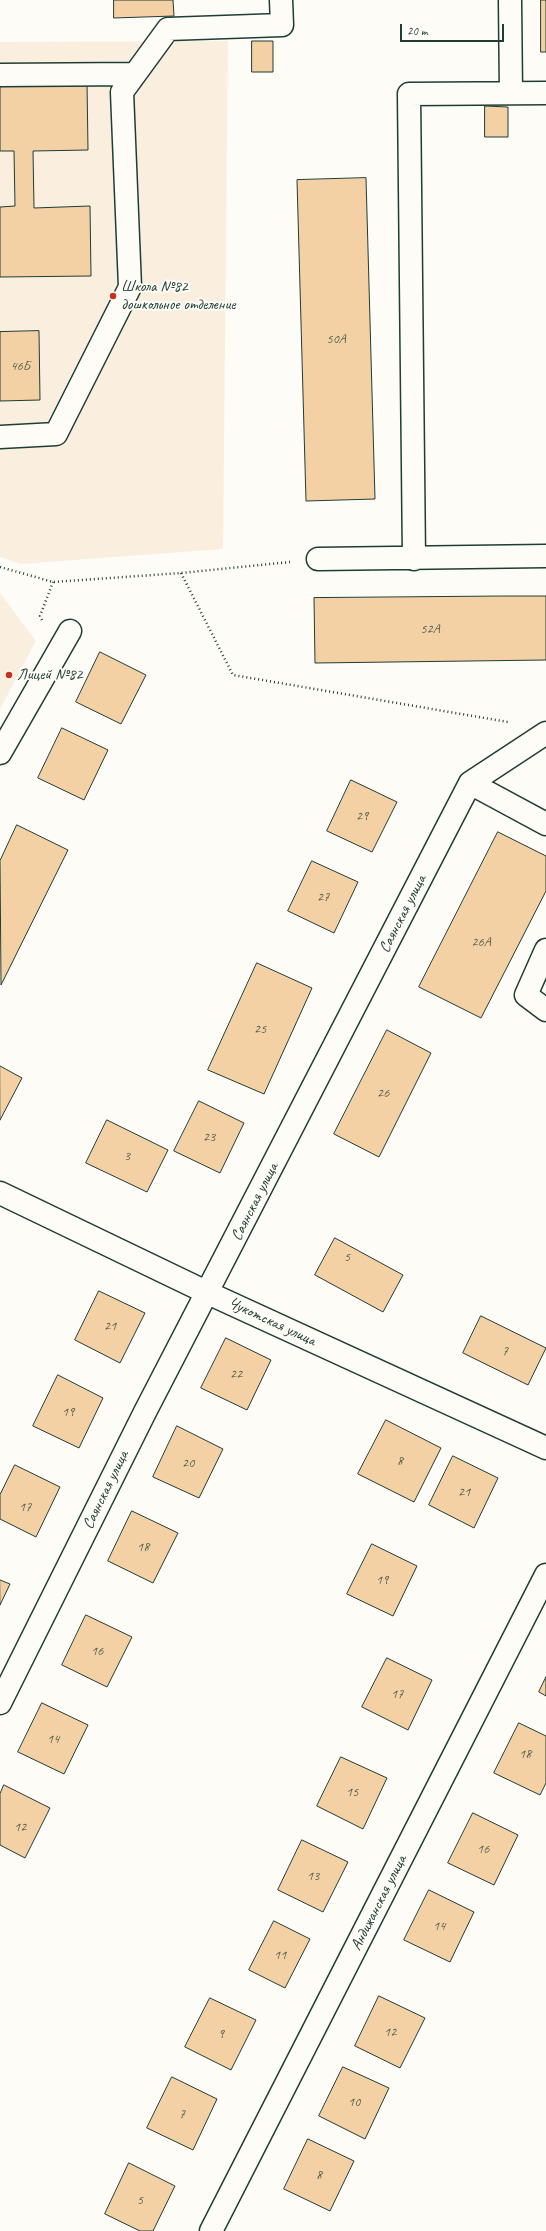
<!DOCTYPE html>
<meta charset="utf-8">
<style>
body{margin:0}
#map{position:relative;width:546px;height:2231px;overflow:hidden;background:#fdfcf7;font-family:Caveat,sans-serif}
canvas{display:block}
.scale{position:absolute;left:400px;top:24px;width:104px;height:18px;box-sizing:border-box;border:2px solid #1f3d34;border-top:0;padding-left:5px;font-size:12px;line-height:14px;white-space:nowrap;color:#1f3d34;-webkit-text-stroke:3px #fdfcf7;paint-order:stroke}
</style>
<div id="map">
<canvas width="546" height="2231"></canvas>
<div class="scale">20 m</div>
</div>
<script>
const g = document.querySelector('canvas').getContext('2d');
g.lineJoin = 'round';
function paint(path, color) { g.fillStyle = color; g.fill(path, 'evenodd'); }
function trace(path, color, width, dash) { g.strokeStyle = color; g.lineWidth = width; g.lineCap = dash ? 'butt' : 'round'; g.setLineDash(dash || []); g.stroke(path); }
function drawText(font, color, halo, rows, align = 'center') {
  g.font = font + ' Caveat,sans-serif'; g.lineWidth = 4; g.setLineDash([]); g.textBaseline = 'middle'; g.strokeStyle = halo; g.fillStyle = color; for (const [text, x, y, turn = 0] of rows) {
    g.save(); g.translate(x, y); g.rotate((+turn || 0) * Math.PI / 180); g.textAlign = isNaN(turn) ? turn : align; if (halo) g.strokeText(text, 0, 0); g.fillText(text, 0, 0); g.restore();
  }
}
const built = new Path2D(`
 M228 41 223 549 21 564 0 557V42Z
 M0 593 36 641 0 709Z`);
const building = new Path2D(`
 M114 0H173L174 16 114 18Z
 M541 0H546V52H541Z
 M252 41H273V72H252Z
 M87 82 88 150 33 151 34 208 90 206 91 276 0 277V207L15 206 14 151H0V84Z
 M485 106 508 107V137H485Z
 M366 178 375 499 306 501 297 180Z
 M39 331 40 400 0 401V332Z
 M503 596H546V660L315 663 314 598Z
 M100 652 146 675 121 724 76 702Z
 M62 728 108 750 84 800 38 778Z
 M351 780 397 802 372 852 327 831Z
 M17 825 68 850 1 985 0 861Z
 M498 832 546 856V891L481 1018 419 987Z
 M312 861 358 882 334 933 288 911Z
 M257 963 312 988 264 1094 208 1070Z
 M387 1030 431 1053 379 1157 334 1134Z
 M0 1066 22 1078 0 1120Z
 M199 1101 244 1123 220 1173 174 1151Z
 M107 1120 168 1150 147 1192 86 1163Z
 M335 1238 403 1275 383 1312 315 1275Z
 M99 1291 145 1313 120 1363 75 1340Z
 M481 1316 546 1348 528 1385 463 1353Z
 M226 1338 271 1360 247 1410 201 1388Z
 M58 1375 103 1398 79 1448 33 1426Z
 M386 1420 441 1448 414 1502 358 1474Z
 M177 1426 223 1449 199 1498 153 1477Z
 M453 1456 498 1478 474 1528 429 1505Z
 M15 1465 60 1487 36 1537 0 1519V1495Z
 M132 1511 178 1533 153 1583 108 1561Z
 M372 1544 417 1566 393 1616 347 1594Z
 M0 1580 10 1584 0 1605Z
 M86 1615 132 1637 107 1687 62 1665Z
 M387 1658 432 1680 408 1730 362 1707Z
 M546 1677V1696L539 1692Z
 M42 1703 88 1725 64 1774 18 1752Z
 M519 1723 546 1736V1783L540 1795 494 1773Z
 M341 1757 387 1778 363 1829 317 1806Z
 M4 1785 50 1808 25 1858 0 1845V1794Z
 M473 1813 518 1835 494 1885 448 1863Z
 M302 1840 348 1862 323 1912 278 1890Z
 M429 1890 474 1912 450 1962 404 1940Z
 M274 1921 310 1939 285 1988 249 1970Z
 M379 1996 425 2018 400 2068 355 2046Z
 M210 1998 256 2020 231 2070 185 2047Z
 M343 2067 389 2088 365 2139 319 2116Z
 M172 2077 217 2099 193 2150 147 2128Z
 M308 2139 354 2161 330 2211 284 2189Z
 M129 2163 175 2186 153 2231H140L105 2214Z`);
const path = new Path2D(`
 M0 567 53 582 181 573 290 562
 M181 573 233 675 508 722
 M42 620 40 616 53 582`);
const minor = new Path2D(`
 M510 0 511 93
 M0 75 135 74
 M0 437 56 434 130 287 122 92 168 29 282 25 281 0
 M318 559 546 556
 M414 559 409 94 546 93
 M0 753 70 631
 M470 783 546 824
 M546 950 526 995 546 1010
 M0 1193 208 1293 546 1448
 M0 1703 145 1412 470 783 546 733
 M211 2231 546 1575`);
const markers = [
 [113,296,4,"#c8321e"],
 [9,675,4,"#c8321e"]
];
const numberNames = [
 ["50А",336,339],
 ["46Б",20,366],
 ["52А",430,629],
 ["29",362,816],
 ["27",323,897],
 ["26А",481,942],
 ["25",260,1029],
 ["26",383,1093],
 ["23",209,1137],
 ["3",127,1156],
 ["5",347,1257],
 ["21",110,1326],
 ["7",505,1351],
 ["22",236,1374],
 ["19",68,1412],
 ["8",400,1461],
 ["20",188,1463],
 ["21",464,1492],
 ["17",25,1507],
 ["18",143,1547],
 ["19",382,1580],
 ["16",97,1651],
 ["17",397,1694],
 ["14",53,1739],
 ["18",525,1754],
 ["15",352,1792],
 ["12",20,1827],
 ["16",483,1849],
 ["13",313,1876],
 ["14",439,1926],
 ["11",280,1955],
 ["12",390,2032],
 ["9",221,2034],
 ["10",354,2102],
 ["7",182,2114],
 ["8",319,2175],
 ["5",140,2200]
];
const poiNames = [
 ["Школа №82",121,287],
 ["дошкольное отделение",121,305],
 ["Лицей №82",17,675]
];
const streetNames = [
 ["Саянская улица",403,914,-63],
 ["Саянская улица",255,1202,-63],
 ["Чукотская улица",272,1322,25],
 ["Саянская улица",106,1490,-64],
 ["Андижанская улица",379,1903,-63]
];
paint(built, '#faefde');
paint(building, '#f4d1a5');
trace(building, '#1f3d34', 1);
trace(minor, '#1f3d34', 25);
trace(path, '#1f3d34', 2.5, [1, 3]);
trace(minor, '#fdfcf7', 22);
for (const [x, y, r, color] of markers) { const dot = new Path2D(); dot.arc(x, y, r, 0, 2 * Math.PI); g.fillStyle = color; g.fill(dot); trace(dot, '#fdfcf7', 1.5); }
drawText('14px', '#546250', null, numberNames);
drawText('16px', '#1f3d34', '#fdfcf7', poiNames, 'left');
drawText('16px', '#1f3d34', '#fdfcf7', streetNames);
</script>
